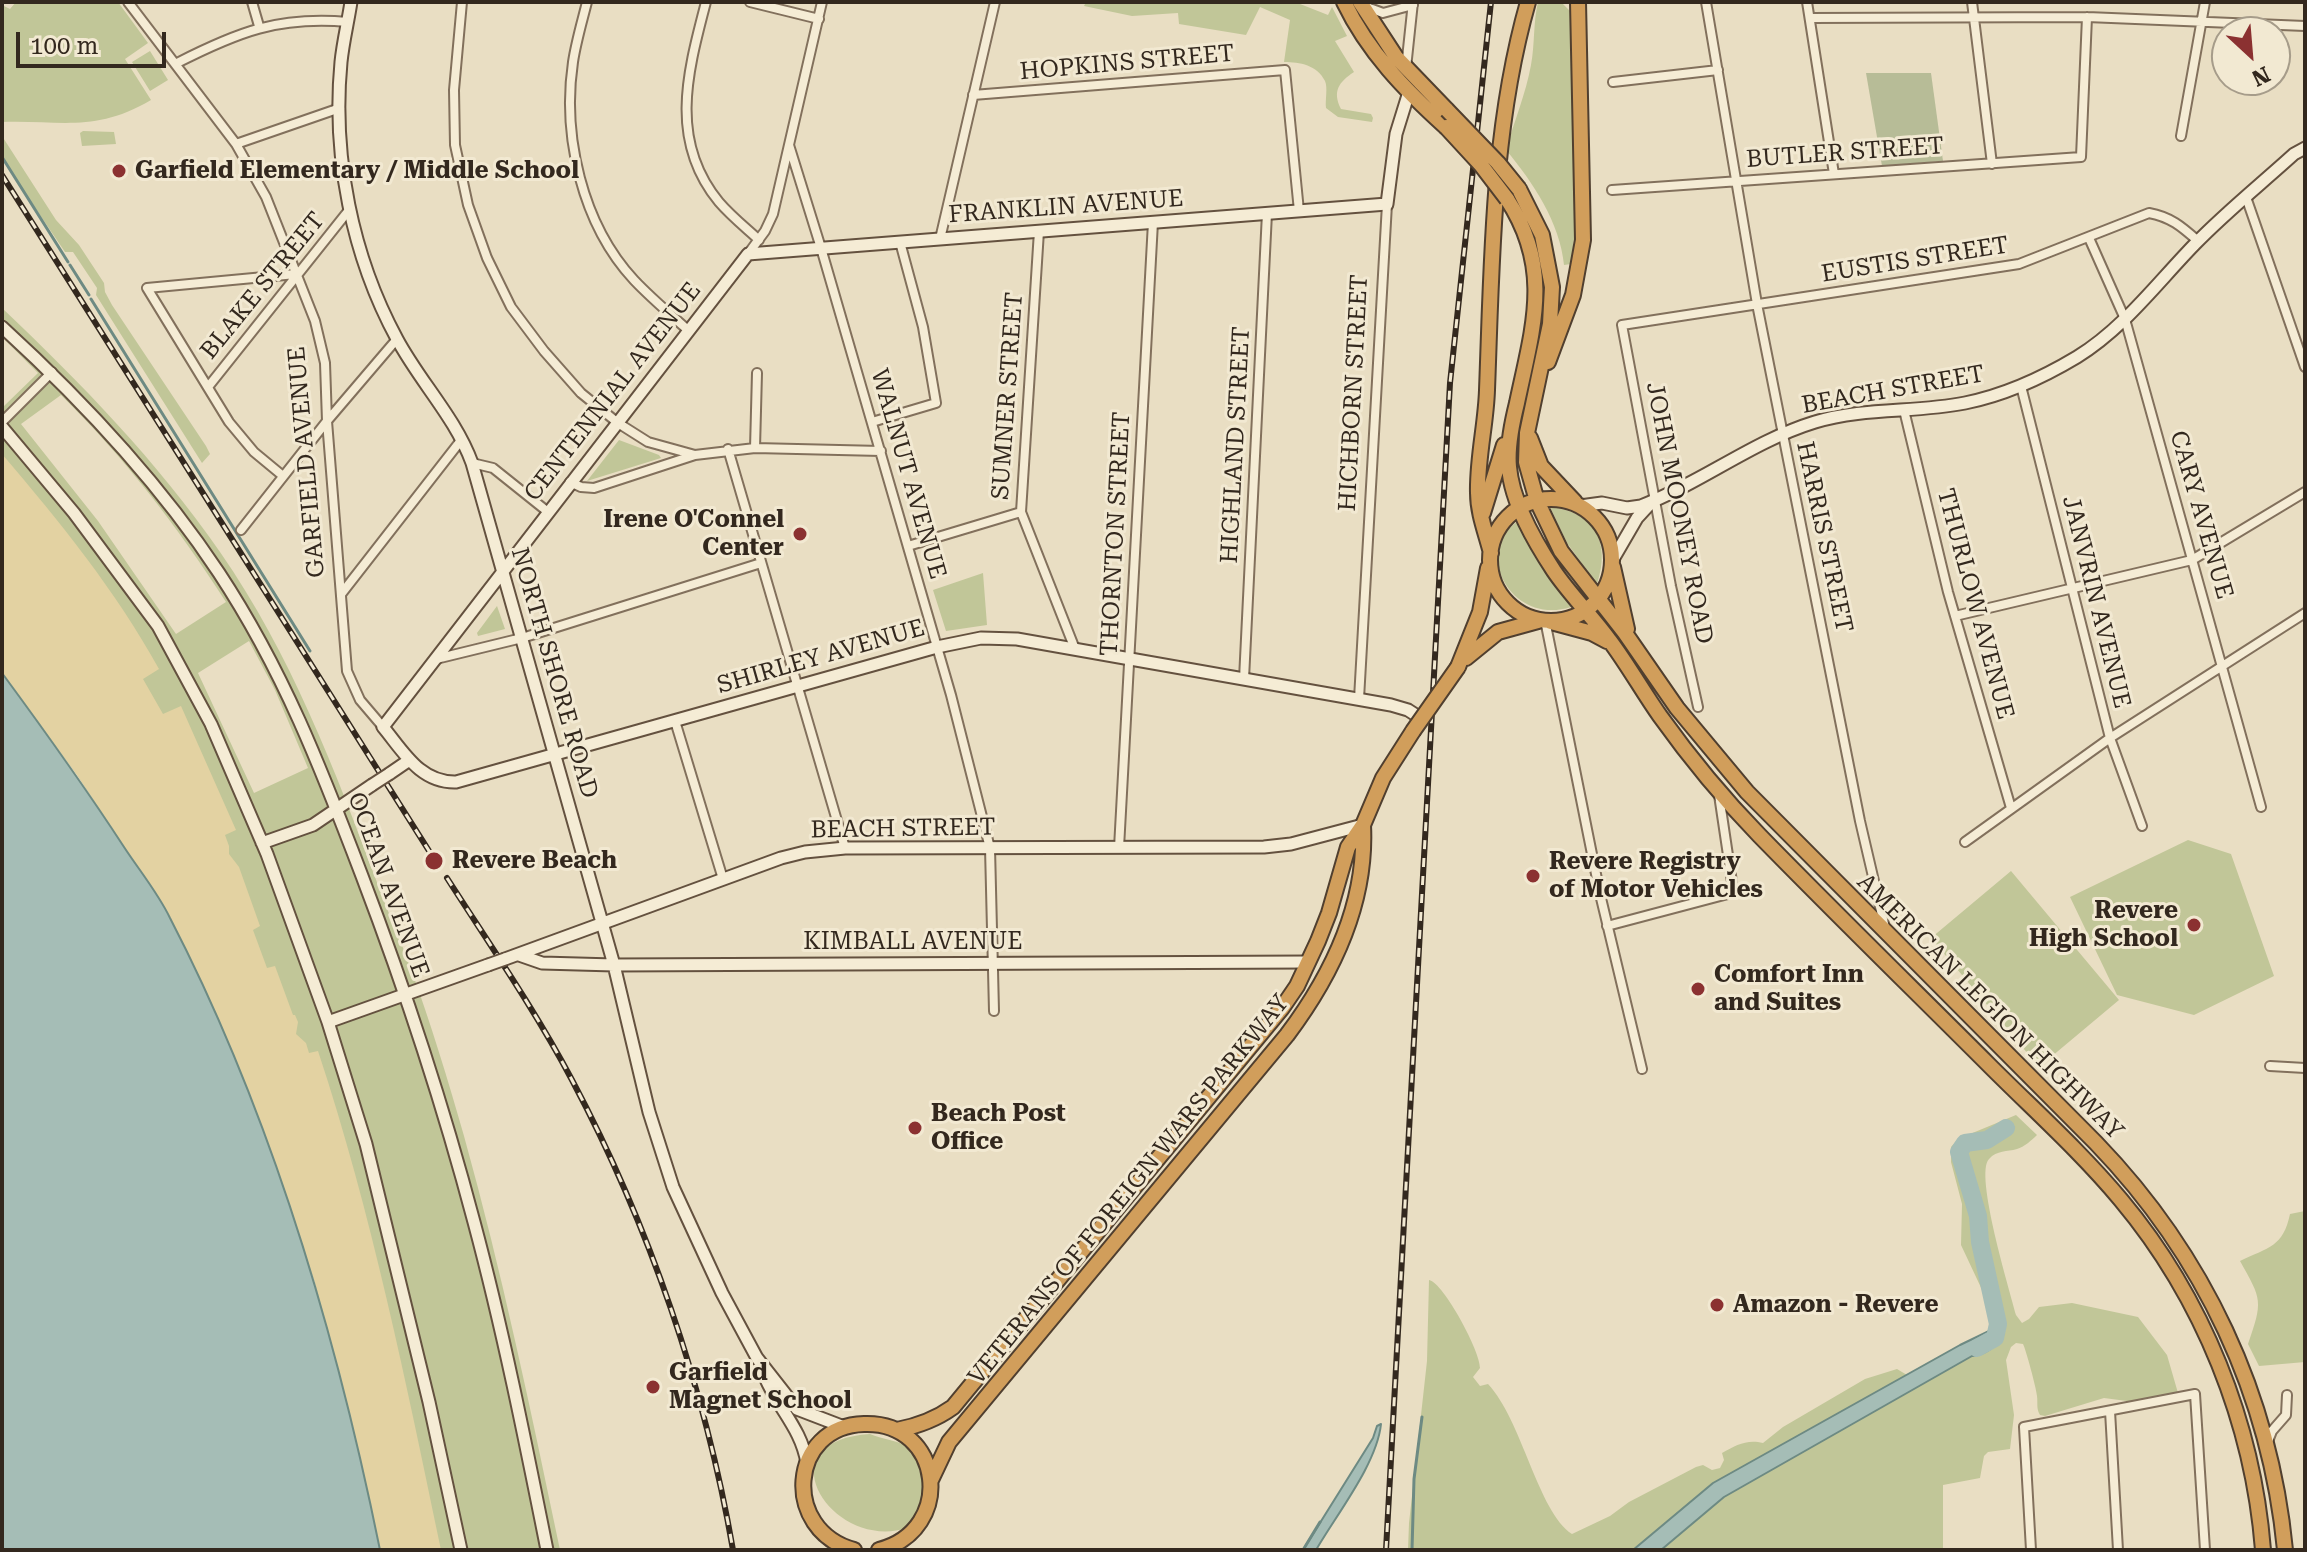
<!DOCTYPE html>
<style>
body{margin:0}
#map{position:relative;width:2307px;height:1552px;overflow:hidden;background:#e9dec3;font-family:"Roboto Serif",serif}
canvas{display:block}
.frame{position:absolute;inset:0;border:4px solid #33281e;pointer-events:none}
.north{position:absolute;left:2211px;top:16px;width:80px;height:80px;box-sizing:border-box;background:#f2e9d2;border:2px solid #a69c8a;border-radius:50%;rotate:154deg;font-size:22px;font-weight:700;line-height:32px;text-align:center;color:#33281e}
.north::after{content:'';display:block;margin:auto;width:28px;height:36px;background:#8b3131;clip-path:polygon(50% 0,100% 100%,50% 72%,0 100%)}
.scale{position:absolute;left:16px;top:32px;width:150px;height:36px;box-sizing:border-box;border:4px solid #33281e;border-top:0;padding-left:10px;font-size:24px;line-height:28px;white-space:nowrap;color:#33281e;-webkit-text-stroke:6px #f2e9d2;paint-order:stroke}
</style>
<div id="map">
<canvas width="2307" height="1552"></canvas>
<div class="frame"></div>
<div class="north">N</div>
<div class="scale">100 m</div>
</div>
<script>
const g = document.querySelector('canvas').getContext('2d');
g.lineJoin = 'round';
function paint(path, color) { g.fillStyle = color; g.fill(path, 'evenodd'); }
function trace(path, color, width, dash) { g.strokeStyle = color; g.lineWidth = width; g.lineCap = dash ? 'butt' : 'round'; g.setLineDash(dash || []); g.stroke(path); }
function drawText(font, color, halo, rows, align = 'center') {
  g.font = font + ' "Roboto Serif",serif'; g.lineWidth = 6; g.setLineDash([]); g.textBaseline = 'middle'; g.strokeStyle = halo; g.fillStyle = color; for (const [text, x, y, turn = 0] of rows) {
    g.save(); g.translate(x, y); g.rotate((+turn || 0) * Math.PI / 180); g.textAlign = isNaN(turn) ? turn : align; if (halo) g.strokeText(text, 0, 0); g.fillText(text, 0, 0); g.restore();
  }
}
const green = new Path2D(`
 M16 2H118L148 43 125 59 151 100C95 133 61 120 2 122V5L10 9Z
 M1086 2H1295L1328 15 1332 7 1347 36 1335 41 1354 72C1339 82 1332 91 1341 109L1371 114 1373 118 1372 122 1338 117 1326 108C1325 100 1328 88 1325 81 1317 65 1300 62 1284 62L1290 20 1260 7 1246 35 1179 24 1178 13 1132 16 1084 6Z
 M1538 2H1561L1571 12 1576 223 1571 264 1564 265C1560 223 1533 182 1506 150 1514 122 1526 93 1531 65 1535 44 1533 23 1538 2Z
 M150 51 168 80 150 91 132 62Z
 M83 131 114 132 116 144 82 146 80 133Z
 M2 136 56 220 79 245 104 283 105 292 112 305 206 446 210 454 202 463 96 295 97 288 73 252H65L2 159Z
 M2 308C82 384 157 461 220 552 291 654 335 770 378 885 388 913 401 941 411 969 431 1024 448 1080 464 1136 502 1272 531 1411 560 1550H380L366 1483 315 1282 254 1107 215 1013 169 915 78 776 2 673V404L4 406 38 373 2 337ZM61 395C125 458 178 527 226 602L176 634 98 521 21 424ZM249 641 275 690 308 768 254 793 198 673Z
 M619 440 659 455 661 458 587 481Z
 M1550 507C1595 512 1611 542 1597 584L1567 543Z
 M1518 521 1535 557 1571 607C1512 626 1472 553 1518 521Z
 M983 573 987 625 946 631 933 590Z
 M497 606 505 629 478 636 477 633Z
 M2188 840 2231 854 2274 976 2194 1015 2117 995 2070 897Z
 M2011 871 2119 1000 2039 1067 1931 938Z
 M2016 1115 2037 1135C2032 1140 2024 1147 2017 1149 2007 1152 1997 1150 1989 1159 1974 1174 2010 1291 2016 1315L2022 1323 2029 1319 2039 1307 2072 1303 2138 1317 2167 1355 2178 1393 2142 1403 2104 1398 2045 1416 2040 1415C2036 1408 2038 1404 2037 1396 2036 1387 2026 1350 2023 1344L2016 1343 2011 1347 2006 1360 2014 1415 2010 1449 1988 1452 1984 1456 1980 1478 1943 1485V1550H1661L1724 1497 1972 1356 1985 1352 1996 1338 1989 1331 1993 1323 1992 1311 1961 1245 1962 1204 1951 1162V1147L1958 1139Z
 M2305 1211V1362L2259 1366 2248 1344C2263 1301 2262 1300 2240 1261 2269 1247 2283 1247 2290 1214Z
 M1429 1280C1444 1283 1481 1353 1480 1368L1473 1377 1480 1386 1488 1384C1522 1420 1538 1512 1572 1534L1610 1516 1629 1502 1696 1467 1703 1465 1712 1470 1720 1468 1724 1460 1722 1453C1736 1445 1747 1439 1763 1443L1783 1427 1865 1379 1897 1369 1907 1375 1713 1483 1633 1550H1408L1409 1523 1427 1361Z
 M870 1434C882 1439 896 1440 906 1446 934 1461 928 1510 907 1528 832 1552 761 1441 870 1434Z`);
const sand = new Path2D(`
 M2 454C60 522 116 591 159 669L143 679 163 714 181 706 236 830 225 835 229 846V854L239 867 260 926 253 930 267 968 275 966 293 1015H295L298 1022 296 1034 306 1043 309 1053 318 1051C372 1214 406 1382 441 1550H380L366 1483 315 1282 254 1107 215 1013 169 915 78 776 2 673Z`);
const cemetery = new Path2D(`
 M1866 73H1931L1943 161 1882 166Z`);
const water = new Path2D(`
 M2 673C44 730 85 787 124 847 139 870 158 893 170 918 272 1115 336 1333 380 1550H2Z
 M1989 1331 1997 1341C1994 1349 1982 1355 1972 1356L1724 1497 1661 1550H1633L1713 1483 1960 1345Z
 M1381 1424C1377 1464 1336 1515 1316 1550H1303L1373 1438 1377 1426Z`);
const stream = new Path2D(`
 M2 157 68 262
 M70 265 89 295
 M91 299 310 651
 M1303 1550 1320 1522
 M1412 1550 1414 1479 1422 1417`);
const river = new Path2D(`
 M1977 1348 1995 1338 1998 1324 1980 1242 1978 1216 1959 1152 1965 1143 1987 1140 2006 1128`);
const street = new Path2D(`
 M128 2 236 144 266 197 315 321 325 363 327 421 347 671 360 700 383 727
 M252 2 259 26
 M462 2 454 90 455 145 468 205 487 258 511 307 544 351 581 393 618 423 648 442 695 455 755 448 881 451
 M587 2C582 22 576 42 573 62 562 136 582 224 634 280 651 298 670 314 688 330
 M706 2C688 71 668 140 719 202 731 216 746 228 759 240
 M750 2 819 19
 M1706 2 1757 304 1860 821 1885 928
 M1807 2 1834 174
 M1972 2 1992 164
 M1364 6 1383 13 1413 5
 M1811 18 2087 17 2305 26
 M177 63C238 32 278 16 348 22
 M1406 68 1413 2
 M1613 82 1718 70
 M973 95 1285 70 1299 211
 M2181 136 2205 2
 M236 144 340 108
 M789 145 821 248 951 695 990 848 994 1011
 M1612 190 2081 157 2087 17
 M2246 197 2305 367
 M1039 231 1021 512 1075 649
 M2089 238 2125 319 2261 807
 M940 239 995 2
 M748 254 765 231 773 214 822 2
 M2021 386 2110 738 2142 826
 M208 387 349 210
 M1904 410 1948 592 2011 808
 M2 422 52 372
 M872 422 936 403 923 327 900 242
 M755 448 757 373
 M728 449 845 848
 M472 463 493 468 548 512
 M283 476 254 452 229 422 147 288 296 274
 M570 482 581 487 594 488 695 455
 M241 530 327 421 397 339
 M908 546 1021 512
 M342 593 462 439
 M1955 616 2192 560 2305 492
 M1545 620 1600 894 1642 1069
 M436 659 522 638 761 563
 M1244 679 1267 213
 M1359 699 1387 204
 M1698 707 1671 586 1622 325 2019 264 2149 213C2171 217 2182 227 2198 241
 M675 721 723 879
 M1965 842 2110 738 2305 613
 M1119 848 1153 222
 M1607 926 1728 894 1732 882 1719 795
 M2270 1066 2305 1068
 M2110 1411 2118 1550
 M2267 1444 2272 1431 2286 1415 2287 1395
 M2031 1550 2024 1427 2195 1394 2205 1550`);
const secondary = new Path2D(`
 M351 2C348 22 343 42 341 62 332 156 352 256 397 339 420 382 455 417 472 463L614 965 649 1112 673 1187 722 1293 757 1358 797 1409 844 1427
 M1409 92 1396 134 1387 204 748 254 383 727C403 751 420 783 456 782L937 647 981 638 1017 639 1391 705 1408 710 1422 719
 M2 327C83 401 158 481 219 573 283 670 321 768 362 876 405 989 443 1105 474 1222 503 1330 525 1440 547 1550
 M2 427 74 513 158 626 211 724 267 854 328 1022 366 1144 429 1402 461 1550
 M1580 506 1602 503 1627 508 1641 506C1701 483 1753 441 1815 422 1864 407 1916 413 1965 403 2005 395 2042 378 2077 357 2124 328 2157 283 2195 244 2226 212 2261 184 2294 154L2305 148
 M1612 561 1637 518 1649 505
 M389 774 408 761
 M262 843 313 825 372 785
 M519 955 542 963 614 965 1308 962
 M505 959 781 858 805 852 845 848 1264 847 1291 844 1363 825
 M328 1022 488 965
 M765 1377C779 1410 801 1428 807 1463`);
const highway = new Path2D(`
 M1344 2C1368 52 1405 90 1446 127
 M1360 2 1396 57 1447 110
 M1519 189 1542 235 1552 287 1550 324 1527 433 1526 462 1537 501 1561 551 1625 633 1677 708 1747 792 2096 1143C2204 1255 2270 1395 2285 1550
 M1507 199C1553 269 1533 327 1517 403 1512 423 1507 446 1509 467 1512 503 1535 542 1554 571 1571 596 1593 617 1610 641 1628 665 1643 692 1660 716 1690 758 1723 798 1759 835 1835 913 1913 989 1990 1066 2034 1110 2081 1152 2121 1200 2203 1298 2253 1423 2263 1550
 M1548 362 1573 295 1583 240 1578 2
 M1530 438 1541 466 1575 502
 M1490 560a61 61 0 1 1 122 0a61 61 0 1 1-122 0Z
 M1483 513 1504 445
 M1491 553C1486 533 1478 514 1478 493 1477 459 1486 424 1487 390 1492 260 1492 128 1528 2
 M1613 567 1627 629
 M1551 622 1592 633 1607 641
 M1466 658 1498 632 1538 621
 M1458 667 1480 612 1488 568
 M897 1430C918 1426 935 1420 953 1407L1282 1008 1297 986 1318 941 1329 913 1348 847 1363 825 1383 778 1413 731
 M931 1480 949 1442 1287 1035C1332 975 1367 902 1363 825
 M854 1550C781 1530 789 1426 864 1424 943 1421 956 1530 879 1550`);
const rail = new Path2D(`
 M2 175 431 854
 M447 878C490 945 535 1010 572 1080 649 1225 705 1388 733 1550
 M1386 1550 1450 383 1491 2`);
const secondaryBridge = new Path2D(`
 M372 785 389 774
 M488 965 505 959`);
const highwayBridge = new Path2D(`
 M1447 110 1498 163 1519 189
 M1446 127 1481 165 1507 199
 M1413 731 1458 667`);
const markers = [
 [119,171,8,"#8b3131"],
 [800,534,8,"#8b3131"],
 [434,861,10,"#8b3131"],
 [1533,876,8,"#8b3131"],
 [2194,925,8,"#8b3131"],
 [1698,989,8,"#8b3131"],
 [915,1128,8,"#8b3131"],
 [1717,1305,8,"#8b3131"],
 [653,1387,8,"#8b3131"]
];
const streetNames = [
 ["HOPKINS STREET",1127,63,-5],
 ["BUTLER STREET",1845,153,-4],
 ["FRANKLIN AVENUE",1066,207,-4],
 ["EUSTIS STREET",1915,260,-9],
 ["BLAKE STREET",263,286,-51],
 ["BEACH STREET",1893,390,-10],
 ["CENTENNIAL AVENUE",613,392,-52],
 ["HICHBORN STREET",1354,393,-87],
 ["SUMNER STREET",1008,396,-86],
 ["HIGHLAND STREET",1236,445,-87],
 ["GARFIELD AVENUE",307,462,-95],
 ["WALNUT AVENUE",908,474,74],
 ["JOHN MOONEY ROAD",1679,513,79],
 ["CARY AVENUE",2201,515,74],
 ["THORNTON STREET",1116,534,-87],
 ["HARRIS STREET",1824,537,78],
 ["JANVRIN AVENUE",2096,602,76],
 ["THURLOW AVENUE",1975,604,75],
 ["SHIRLEY AVENUE",821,657,-16],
 ["NORTH SHORE ROAD",554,673,74],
 ["BEACH STREET",903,829,-1],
 ["OCEAN AVENUE",388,885,70],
 ["KIMBALL AVENUE",913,942],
 ["AMERICAN LEGION HIGHWAY",1990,1007,45],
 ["VETERANS OF FOREIGN WARS PARKWAY",1129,1190,-51]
];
const poiNames = [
 ["Garfield Elementary / Middle School",135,171],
 ["Irene O'Connel",784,520,"right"],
 ["Center",784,548,"right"],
 ["Revere Beach",452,861],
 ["Revere Registry",1549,862],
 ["of Motor Vehicles",1549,890],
 ["Revere",2178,911,"right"],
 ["High School",2178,939,"right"],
 ["Comfort Inn",1714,975],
 ["and Suites",1714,1003],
 ["Beach Post",931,1114],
 ["Office",931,1142],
 ["Amazon - Revere",1733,1305],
 ["Garfield",669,1373],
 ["Magnet School",669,1401]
];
paint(green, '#c1c698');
paint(sand, '#e3d2a2');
paint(cemetery, '#b7bc97');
paint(water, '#a5bdb6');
trace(water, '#6d8a83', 2);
trace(stream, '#6d8a83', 3);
trace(river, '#a5bdb6', 18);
trace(street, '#82705c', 12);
trace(secondary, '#64513f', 15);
trace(highway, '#503f2f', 18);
trace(street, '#f5ecd5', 8);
trace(secondary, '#f5ecd5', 11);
trace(highway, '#d19e5b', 14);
trace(rail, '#33281e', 6);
trace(rail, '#f2e9d2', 3, [9]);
trace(secondaryBridge, '#64513f', 15, []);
trace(highwayBridge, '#503f2f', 18, []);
trace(secondaryBridge, '#f5ecd5', 11);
trace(highwayBridge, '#d19e5b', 14);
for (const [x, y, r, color] of markers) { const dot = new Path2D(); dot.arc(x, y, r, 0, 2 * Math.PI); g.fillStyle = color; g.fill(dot); trace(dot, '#f2e9d2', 3); }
drawText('24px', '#33281e', '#f2e9d2', streetNames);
drawText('bold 24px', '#33281e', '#f2e9d2', poiNames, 'left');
</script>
